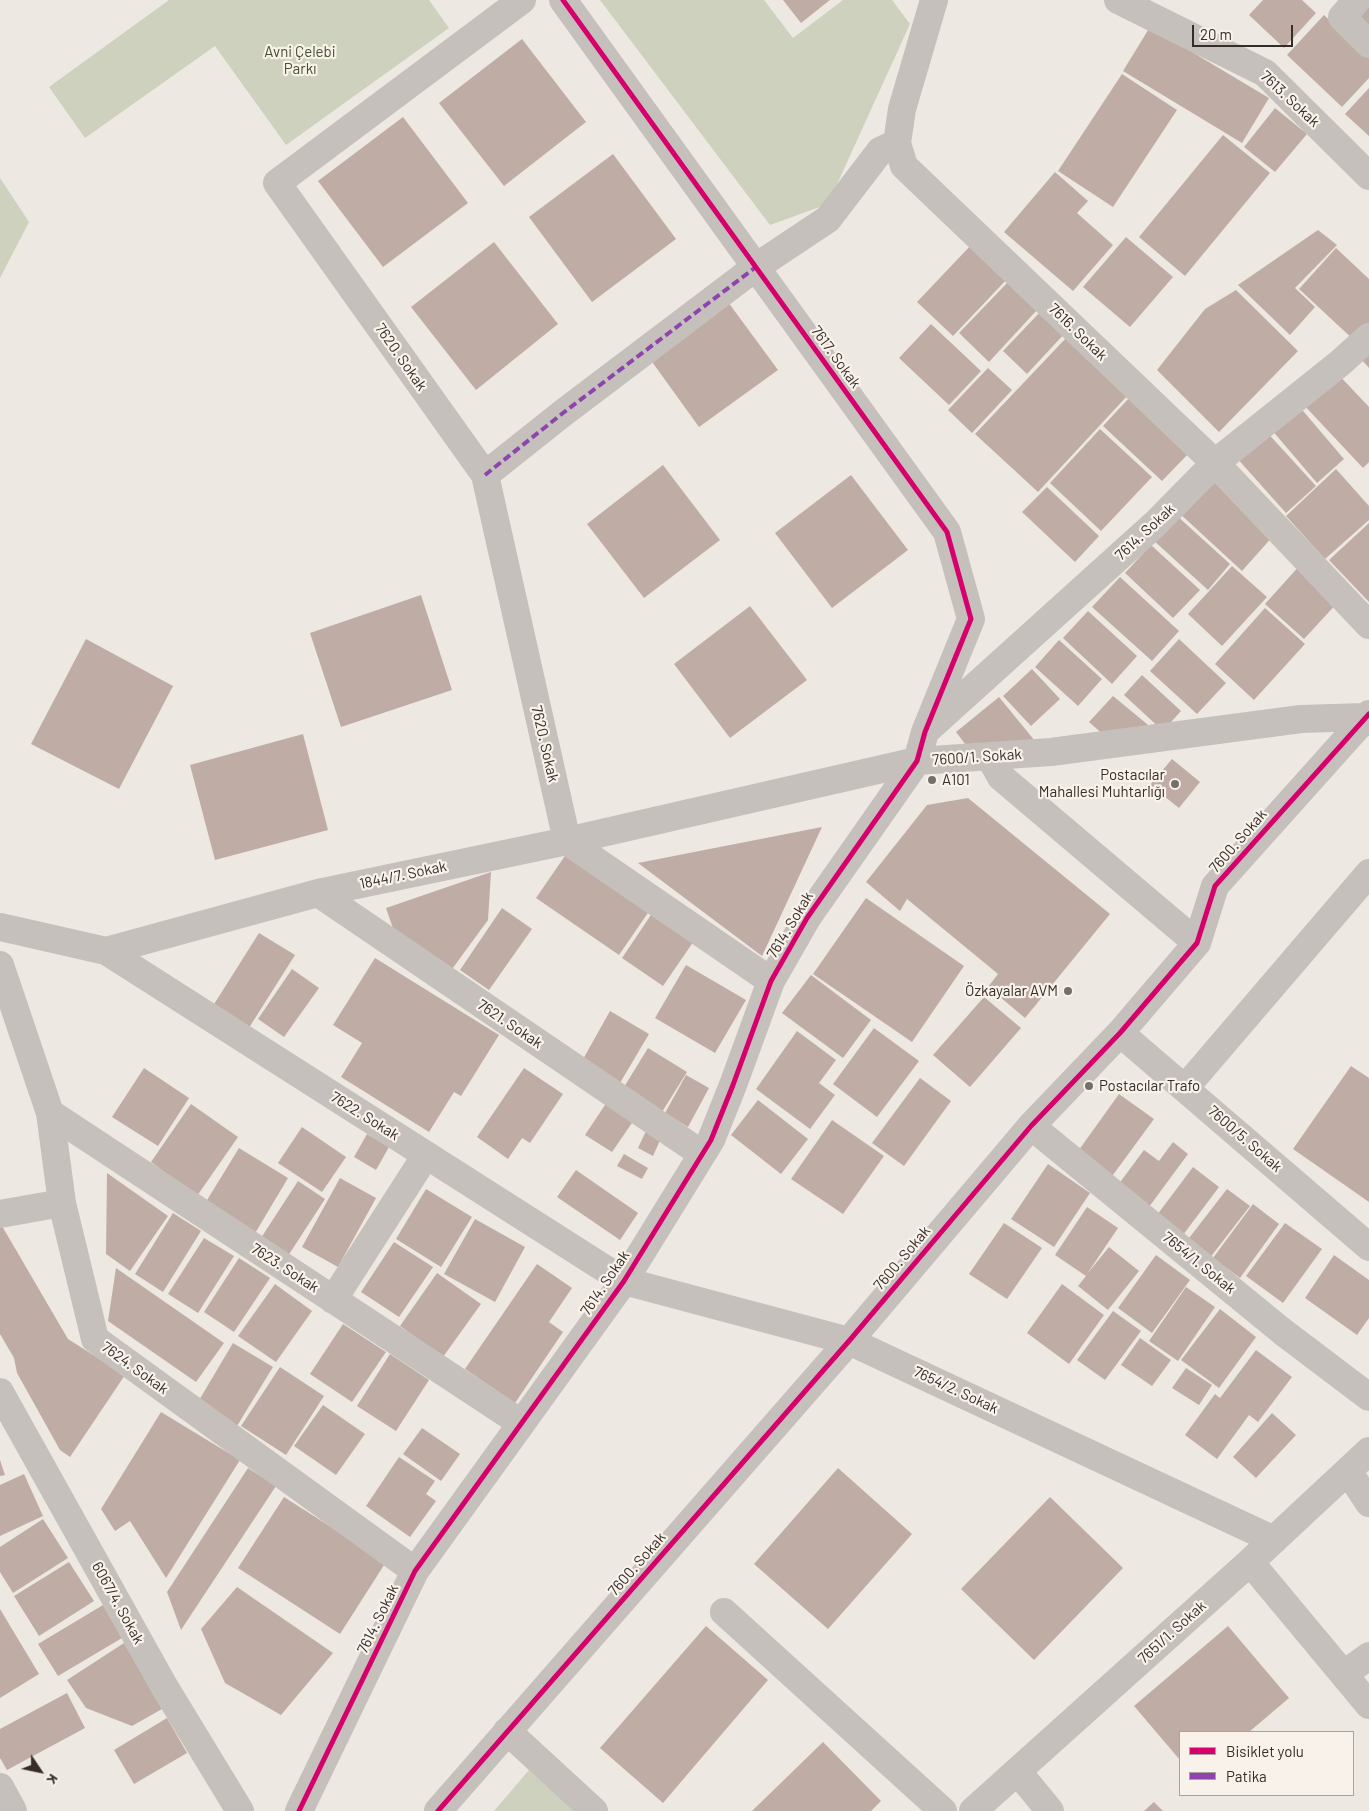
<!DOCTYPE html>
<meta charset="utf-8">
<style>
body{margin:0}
#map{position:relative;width:1369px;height:1811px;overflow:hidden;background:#ede8e2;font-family:Barlow,sans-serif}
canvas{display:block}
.legend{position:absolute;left:1179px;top:1731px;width:175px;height:65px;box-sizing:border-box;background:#f8f2ea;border:1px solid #aaa39d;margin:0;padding:6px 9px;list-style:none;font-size:15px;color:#362d29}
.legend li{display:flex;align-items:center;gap:10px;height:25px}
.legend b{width:25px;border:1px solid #aaa39d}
.north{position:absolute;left:15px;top:1746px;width:50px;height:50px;-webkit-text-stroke:4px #f8f2ea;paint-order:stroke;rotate:124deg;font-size:14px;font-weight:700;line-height:20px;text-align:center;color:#362d29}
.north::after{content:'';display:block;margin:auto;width:18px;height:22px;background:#362d29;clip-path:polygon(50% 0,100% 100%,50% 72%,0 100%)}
.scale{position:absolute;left:1192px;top:25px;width:101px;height:22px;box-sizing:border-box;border:2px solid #362d29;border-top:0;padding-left:6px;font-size:15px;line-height:18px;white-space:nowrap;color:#362d29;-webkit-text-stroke:4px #f8f2ea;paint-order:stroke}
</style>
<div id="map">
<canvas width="1369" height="1811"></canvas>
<ul class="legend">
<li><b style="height:6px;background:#d6006c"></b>Bisiklet yolu</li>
<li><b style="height:6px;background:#8e44ad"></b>Patika</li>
</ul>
<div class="north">K</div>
<div class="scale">20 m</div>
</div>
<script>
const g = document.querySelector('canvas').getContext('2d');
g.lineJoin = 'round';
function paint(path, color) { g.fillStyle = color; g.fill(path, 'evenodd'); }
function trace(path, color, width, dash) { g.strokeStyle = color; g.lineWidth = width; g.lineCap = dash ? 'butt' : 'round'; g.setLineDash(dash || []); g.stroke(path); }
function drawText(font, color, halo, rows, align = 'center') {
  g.font = font + ' Barlow,sans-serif'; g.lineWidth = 4.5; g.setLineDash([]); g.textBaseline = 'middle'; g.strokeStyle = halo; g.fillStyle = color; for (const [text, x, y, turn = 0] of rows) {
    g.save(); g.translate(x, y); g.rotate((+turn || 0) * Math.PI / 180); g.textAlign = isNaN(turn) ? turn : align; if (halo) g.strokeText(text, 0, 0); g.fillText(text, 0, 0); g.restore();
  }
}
const green = new Path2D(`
 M169 0H429L449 28 286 145 215 46 85 138 49 87Z
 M600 0H764L793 38 843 0H892L910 24 828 204 770 225Z
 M0 178 29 222 0 278Z
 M529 1770 574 1811H494Z`);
const building = new Path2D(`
 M783 0H830L801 23Z
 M1263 0H1302L1316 13 1284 48 1249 15Z
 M1369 0V27L1354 13Z
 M1324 15 1369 58V78L1342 107 1287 55Z
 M1150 27 1269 98 1242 143 1123 71Z
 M522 39 586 122 504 186 439 103Z
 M1122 74 1177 110 1113 207 1058 171Z
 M1369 88V136L1345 114Z
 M1275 108 1307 134 1275 172 1244 147Z
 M403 117 468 203 383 267 318 181Z
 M1223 135 1270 173 1185 276 1139 237Z
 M613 154 676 239 592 302 529 217Z
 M1055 172 1088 201 1077 213 1113 245 1073 291 1004 232Z
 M1318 230 1337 245 1295 288 1315 307 1290 335 1238 285Z
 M1126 237 1173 277 1130 327 1083 287Z
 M494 242 558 324 476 390 411 307Z
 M973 243 1009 277 953 336 917 302Z
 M1336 248 1369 279V326L1355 341 1299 289Z
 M1008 282 1037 310 989 362 959 333Z
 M1236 290 1298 351 1219 432 1157 370 1205 309Z
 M728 302 778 370 699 427 650 359Z
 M1042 310 1066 332 1027 374 1003 351Z
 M931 324 981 371 949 405 899 358Z
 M1067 337 1128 395 1038 492 975 434Z
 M1369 353V368L1362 360Z
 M988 368 1012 390 972 433 948 410Z
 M1336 372 1369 407V462L1363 468 1302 403Z
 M1130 397 1189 453 1162 481 1103 426Z
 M1298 405 1344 459 1317 483 1271 429Z
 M1100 429 1152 477 1101 531 1050 483Z
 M1264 429 1316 486 1286 513 1235 456Z
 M663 465 720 540 644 598 587 524Z
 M1336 469 1369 506V520L1325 559 1286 516Z
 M851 475 908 550 832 608 775 533Z
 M1209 476 1274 535 1242 571 1177 511Z
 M1047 487 1099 536 1075 562 1022 512Z
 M1175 514 1230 564 1208 590 1152 539Z
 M1369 523V602L1329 560Z
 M1151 545 1200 590 1173 618 1125 573Z
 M1301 564 1340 600 1304 639 1265 604Z
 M1232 566 1267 597 1222 646 1188 614Z
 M1120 577 1179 631 1152 661 1092 607Z
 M421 595 452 690 341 727 310 633Z
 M750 606 807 680 730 738 674 664Z
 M1265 608 1305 644 1254 700 1215 664Z
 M1088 611 1137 656 1112 684 1063 638Z
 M86 639 173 686 119 789 31 744Z
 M1179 639 1226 683 1197 714 1150 671Z
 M1059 640 1102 679 1078 706 1035 667Z
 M1032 669 1060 699 1031 726 1003 696Z
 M1142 675 1181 711 1163 731 1124 695Z
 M1113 696 1153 729 1113 743 1089 722Z
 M999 697 1035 741 969 749 956 732Z
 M303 734 328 830 215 860 190 765Z
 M1172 759 1200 782 1179 808 1150 785Z
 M968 798 1110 914 1025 1018 988 987 998 974 907 899 900 911 866 882 927 805Z
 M822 827 762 956 638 863Z
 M569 850 652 907 619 955 536 898Z
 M491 872 488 920 447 976 397 940 386 908Z
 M866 898 964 966 912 1042 813 974Z
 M502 908 532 929 489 990 460 970Z
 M655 909 696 938 663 986 622 958Z
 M259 933 295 955 247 1031 211 1009Z
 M375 958 499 1035 461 1096 454 1092 429 1132 341 1077 362 1043 333 1025Z
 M686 965 746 1000 715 1053 655 1018Z
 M292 969 319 988 284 1037 258 1019Z
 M811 975 871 1020 843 1058 782 1013Z
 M984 997 1021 1028 970 1087 933 1055Z
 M610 1011 649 1034 620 1083 582 1061Z
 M874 1028 919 1061 877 1117 833 1084Z
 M797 1031 836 1060 819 1083 835 1095 810 1129 756 1089Z
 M648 1048 687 1072 662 1112 624 1087Z
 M1351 1066 1369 1078V1202L1293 1149Z
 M144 1068 189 1098 158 1146 112 1117Z
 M524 1068 563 1094 530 1143 522 1138 508 1159 477 1137Z
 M686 1075 709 1088 688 1127 665 1113Z
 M920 1078 951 1101 904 1166 872 1143Z
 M1119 1094 1154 1119 1110 1179 1076 1154Z
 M758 1100 808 1139 781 1174 731 1135Z
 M607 1102 634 1120 612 1152 585 1135Z
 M191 1104 238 1137 197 1196 151 1162Z
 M832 1120 884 1156 843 1214 791 1179Z
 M302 1127 346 1157 322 1192 278 1163Z
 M646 1131 661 1138 653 1156 638 1148Z
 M367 1134 389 1147 376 1170 354 1157Z
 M1173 1142 1188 1154 1146 1211 1115 1189 1144 1150 1159 1161Z
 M239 1148 288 1178 251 1240 201 1210Z
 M624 1154 648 1168 642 1179 617 1166Z
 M1048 1164 1090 1193 1054 1247 1011 1219Z
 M1193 1167 1219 1187 1180 1239 1154 1219Z
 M576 1170 638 1213 620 1240 557 1197Z
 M107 1173 168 1216 130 1271 106 1254Z
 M340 1178 376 1198 338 1267 302 1247Z
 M298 1181 325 1199 286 1259 259 1241Z
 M426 1189 472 1217 441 1267 396 1239Z
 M1227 1189 1250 1206 1209 1259 1186 1242Z
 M1253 1204 1279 1224 1240 1278 1213 1258Z
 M1087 1207 1118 1228 1087 1274 1109 1247 1139 1271 1108 1310 1078 1286 1086 1276 1055 1255Z
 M173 1213 201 1231 163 1292 135 1274Z
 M475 1219 525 1247 495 1302 444 1274Z
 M1004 1223 1042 1248 1007 1299 969 1274Z
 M1285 1223 1322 1249 1283 1303 1246 1276Z
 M0 1226H2L68 1339 125 1375 70 1457 60 1450 17 1373 14 1358 0 1334Z
 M204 1238 234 1256 198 1313 168 1294Z
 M394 1242 433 1267 399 1317 361 1292Z
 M1156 1255 1190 1280 1152 1333 1118 1308Z
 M1334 1255 1369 1280V1318L1357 1335 1305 1298Z
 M239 1258 270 1278 234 1332 204 1312Z
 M537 1264 572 1288 549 1322 563 1332 515 1403 465 1369Z
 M116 1268 224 1343 196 1382 108 1321Z
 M437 1273 481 1304 443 1357 400 1326Z
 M275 1284 312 1311 276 1362 238 1336Z
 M1062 1284 1104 1315 1069 1364 1027 1333Z
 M1186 1287 1215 1307 1178 1361 1149 1341Z
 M1220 1309 1256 1337 1219 1388 1181 1360Z
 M1113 1311 1141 1331 1105 1380 1077 1360Z
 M343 1324 386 1352 352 1402 310 1374Z
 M1140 1338 1171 1360 1152 1386 1121 1365Z
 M233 1343 273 1367 237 1426 198 1402Z
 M1256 1350 1292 1377 1258 1422 1249 1415 1217 1459 1185 1435 1215 1394 1220 1398Z
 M390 1354 429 1380 396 1431 357 1406Z
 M280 1367 324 1396 286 1455 241 1426Z
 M1186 1368 1212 1385 1199 1405 1172 1388Z
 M323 1405 365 1434 336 1475 294 1446Z
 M161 1412 240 1460 166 1578 130 1521 115 1531 101 1509Z
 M1272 1413 1296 1435 1256 1478 1233 1457Z
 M422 1428 460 1454 441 1481 403 1454Z
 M399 1457 435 1481 426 1494 436 1501 410 1537 366 1506Z
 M0 1460 5 1475 0 1476Z
 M248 1468 276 1486 181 1630 167 1592Z
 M838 1468 912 1534 828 1629 754 1564Z
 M24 1474 43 1516 0 1536V1485Z
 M284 1497 386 1562 340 1634 238 1568Z
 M1050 1497 1123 1568 1034 1660 961 1589Z
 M43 1519 68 1558 13 1593 0 1572V1547Z
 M69 1562 94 1601 39 1636 14 1596Z
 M237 1587 333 1653 281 1715 225 1683 201 1629Z
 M103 1605 122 1638 58 1676 38 1644Z
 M0 1609 39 1674 0 1698Z
 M706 1626 768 1680 663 1803 600 1748Z
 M1228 1626 1289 1698 1249 1732H1180V1760L1134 1706Z
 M124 1643 162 1709 132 1726 86 1708 67 1680Z
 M67 1693 85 1728 7 1770 0 1758V1729Z
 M167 1718 187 1753 134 1784 114 1750Z
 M823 1742 881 1801 871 1811H752Z
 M1154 1802 1163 1811H1144Z`);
const minor = new Path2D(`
 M522 0 277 183 485 475 567 841
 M934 0 902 109 897 143 904 166 1215 463 1369 625
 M1118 0 1265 73 1369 176
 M1357 0 1342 17 1369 44
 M485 475 563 413 756 267 828 219 880 151 897 143
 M929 728 1155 524 1215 463 1340 363 1369 337
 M989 756 1001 777 1197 943
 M567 841 771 981
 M318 893 702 1154
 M0 927 106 951 318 893 567 841 917 761 1051 752 1301 719 1364 717 1369 722
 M106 951 624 1281 849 1341 1274 1540
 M0 965 50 1113 62 1203 95 1339 415 1571
 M1120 1033 1369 1247
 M1185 1088 1369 873
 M50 1113 521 1423
 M1031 1126 1283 1332 1369 1397
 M0 1214 62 1203
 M333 1300 426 1155
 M0 1392 164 1686 240 1811
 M1348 1471 1369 1503
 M1250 1562 1369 1705
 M724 1612 943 1811
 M1344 1674 1369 1656
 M507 1731 594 1811
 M1018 1772 1050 1811
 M0 1787 13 1811
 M299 1811 415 1571 624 1281 711 1140 733 1085 771 981 807 918 917 761 925 732 971 619 947 532 563 0
 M438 1811 849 1341 1031 1126 1120 1033 1197 943 1215 886 1369 714
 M973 1811 1250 1562 1369 1451`);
const quiet = new Path2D(`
 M485 475 563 413 756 267`);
const cycleway = new Path2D(`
 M299 1811 415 1571 624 1281 711 1140 733 1085 771 981 807 918 917 761 925 732 971 619 947 532 563 0
 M438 1811 849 1341 1031 1126 1120 1033 1197 943 1215 886 1369 714`);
const markers = [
 [932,780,5,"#766e6a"],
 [1175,784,5,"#766e6a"],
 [1068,991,5,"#766e6a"],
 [1089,1086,5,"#766e6a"]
];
const parkNames = [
 ["Avni Çelebi",300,52],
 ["Parkı",300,69]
];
const streetNames = [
 ["7613. Sokak",1290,99,43],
 ["7616. Sokak",1078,332,44],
 ["7620. Sokak",401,357,55],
 ["7617. Sokak",836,357,54],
 ["7614. Sokak",1145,532,-43],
 ["7620. Sokak",545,744,77],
 ["7600/1. Sokak",977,757,-4],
 ["7600. Sokak",1238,841,-49],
 ["1844/7. Sokak",403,875,-12],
 ["7614. Sokak",790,925,-59],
 ["7621. Sokak",510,1024,34],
 ["7622. Sokak",365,1116,32],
 ["7600/5. Sokak",1245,1139,41],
 ["7600. Sokak",902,1258,-50],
 ["7654/1. Sokak",1199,1263,39],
 ["7623. Sokak",285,1268,33],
 ["7614. Sokak",605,1283,-56],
 ["7624. Sokak",135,1368,36],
 ["7654/2. Sokak",956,1390,25],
 ["7600. Sokak",637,1564,-49],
 ["6067/4. Sokak",118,1603,61],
 ["7614. Sokak",378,1619,-64],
 ["7651/1. Sokak",1172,1632,-42]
];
const poiNames = [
 ["Postacılar",1165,775],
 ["Mahallesi Muhtarlığı",1165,792],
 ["A101",942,780,"left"],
 ["Özkayalar AVM",1058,991],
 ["Postacılar Trafo",1099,1086,"left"]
];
paint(green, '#ced1bd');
paint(building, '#bfada5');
trace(minor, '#c5c0bb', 28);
trace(quiet, '#8e44ad', 4, [8, 4]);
trace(cycleway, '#d6006c', 5);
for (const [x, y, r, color] of markers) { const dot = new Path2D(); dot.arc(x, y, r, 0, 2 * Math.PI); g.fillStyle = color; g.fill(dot); trace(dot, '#f8f2ea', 2); }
drawText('15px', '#45522f', '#f8f2ea', parkNames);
drawText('15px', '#362d29', '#f8f2ea', streetNames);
drawText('15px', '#362d29', '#f8f2ea', poiNames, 'right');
</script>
